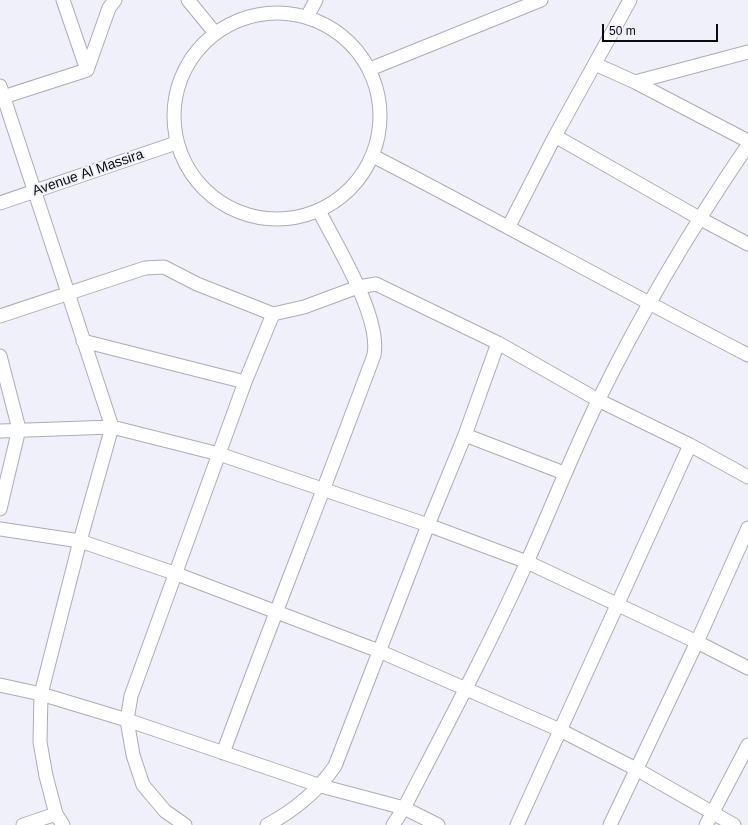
<!DOCTYPE html>
<style>
body{margin:0}
#map{position:relative;width:748px;height:825px;overflow:hidden;background:#f0f0fb;font-family:Helvetica,sans-serif}
canvas{display:block}
.scale{position:absolute;left:602px;top:24px;width:116px;height:18px;box-sizing:border-box;border:2px solid #0b0b0f;border-top:0;padding-left:5px;font-size:12px;line-height:14px;white-space:nowrap;color:#0b0b0f;-webkit-text-stroke:3px #f0f0fb;paint-order:stroke}
</style>
<div id="map">
<canvas width="748" height="825"></canvas>
<div class="scale">50 m</div>
</div>
<script>
const g = document.querySelector('canvas').getContext('2d');
g.lineJoin = 'round';
function trace(path, color, width, dash) { g.strokeStyle = color; g.lineWidth = width; g.lineCap = dash ? 'butt' : 'round'; g.setLineDash(dash || []); g.stroke(path); }
function drawText(font, color, halo, rows, align = 'center') {
  g.font = font + ' Helvetica,sans-serif'; g.lineWidth = 4; g.setLineDash([]); g.textBaseline = 'middle'; g.strokeStyle = halo; g.fillStyle = color; for (const [text, x, y, turn = 0] of rows) {
    g.save(); g.translate(x, y); g.rotate((+turn || 0) * Math.PI / 180); g.textAlign = isNaN(turn) ? turn : align; if (halo) g.strokeText(text, 0, 0); g.fillText(text, 0, 0); g.restore();
  }
}
const street = new Path2D(`
 M63 0 87 70
 M188 0 215 33
 M174 116a103 103 0 1 1 206 0a103 103 0 1 1-206 0Z
 M307 17 316 0
 M595 64 635 82 748 141
 M370 69 541 0
 M87 70 109 8 115 0
 M635 82 748 52
 M0 86 112 427 80 541 41 694 40 742 46 776 56 814 63 825
 M0 98 87 70
 M555 136 699 218 748 244
 M373 156C499 221 622 290 748 355
 M0 203 176 143
 M509 226 555 136 630 0
 M0 316 145 268 164 267 197 284 273 314 304 307 358 287 376 284 498 343 598 400 690 445 748 477
 M83 341 245 382
 M0 356 19 429 0 509
 M0 431 112 427 219 454 428 525 527 562 697 642 748 668
 M465 435 564 473
 M0 529 80 541 174 573 379 651 560 730 636 769 734 825
 M0 685 41 694 127 720 321 786 404 808 438 825
 M223 753C272 620 325 488 374 355 381 317 337 246 319 211
 M23 825 56 814
 M185 825 165 811 143 785 133 755 127 720 131 696 245 382 273 314
 M267 825C295 810 317 792 335 766L428 525 465 435 498 343
 M393 825 404 808C446 727 489 646 527 562 551 509 572 454 598 401 642 311 692 227 748 145
 M517 825 690 445
 M610 825 697 642 748 528
 M706 825 748 745`);
const streetNames = [
 ["Avenue Al Massira",88,173,-19]
];
trace(street, '#acacb6', 15);
trace(street, '#fff', 13);
drawText('14px', '#0b0b0f', '#f0f0fb', streetNames);
</script>
